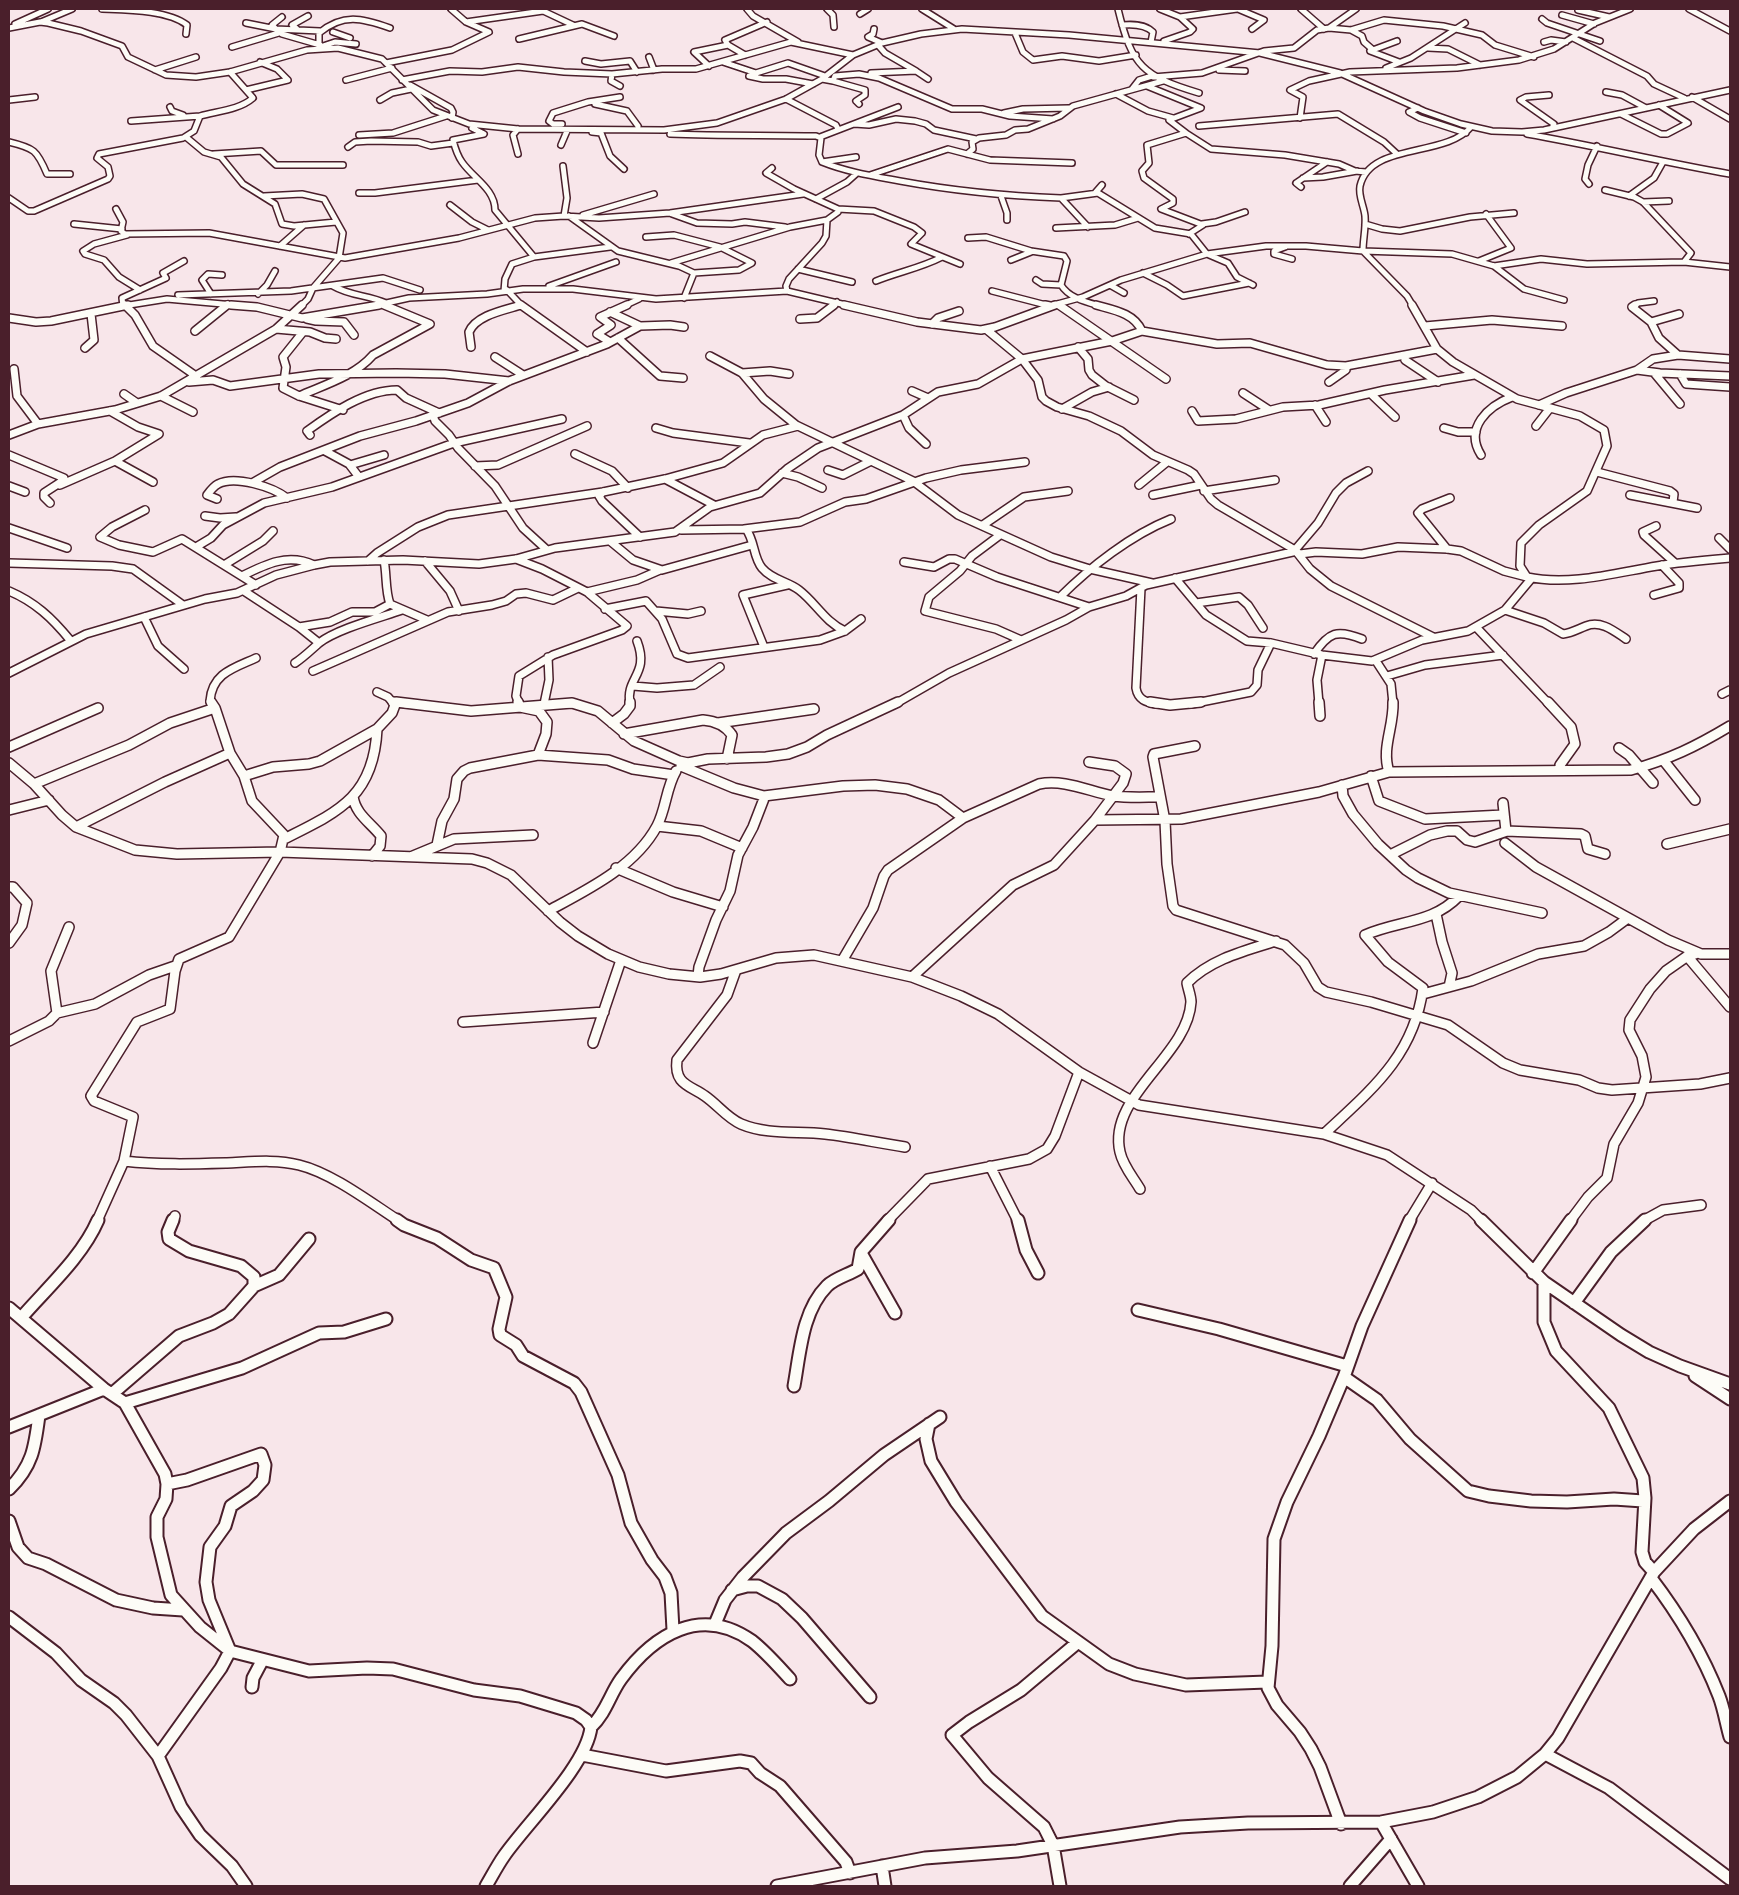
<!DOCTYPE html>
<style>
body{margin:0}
#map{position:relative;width:1739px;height:1895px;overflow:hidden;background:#f8e6ea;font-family:"Gochi Hand",sans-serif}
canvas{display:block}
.frame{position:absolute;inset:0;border:10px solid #4a1f2b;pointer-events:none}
</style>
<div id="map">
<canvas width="1739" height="1895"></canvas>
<div class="frame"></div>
</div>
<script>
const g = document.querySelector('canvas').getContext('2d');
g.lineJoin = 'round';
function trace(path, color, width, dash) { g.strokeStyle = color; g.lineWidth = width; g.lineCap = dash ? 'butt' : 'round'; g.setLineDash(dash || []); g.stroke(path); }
const minorFar3 = new Path2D(`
 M102 9C126 10 168 10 187 25L186 34
 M539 9 573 25
 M747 9 753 16 798 42
 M827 9 833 15 834 27
 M922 9 954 29
 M1118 9C1132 67 1143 76 1199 93
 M1160 9 1180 17 1193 29 1190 32 1164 41
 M1238 9 1264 20 1252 29
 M1301 9 1324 29
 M1689 9 1730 31
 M1578 10 1609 17
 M860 14 868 9
 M1562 15 1594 24
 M1180 17 1237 9
 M1542 19 1547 23 1600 41
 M41 22 72 9
 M466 22 543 11
 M246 23 276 29 320 31
 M15 24 48 9
 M1122 25C1133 24 1145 24 1153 32L1151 42
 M9 28 40 22 48 23 81 31 122 46 128 57 166 75 196 77 230 72 307 50 338 48 382 59 433 110 469 124 518 129 664 130 717 123 786 99 822 79 853 55 882 43 921 34 962 29 1069 35 1260 53 1340 73 1424 111 1461 124 1492 131 1522 132 1544 130 1730 90
 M1329 28 1356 9
 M276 29 272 25 282 17
 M297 29 292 25 308 16
 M874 29 873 34 868 37 882 43
 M1351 30 1362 36 1364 42 1372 49
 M333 32 350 38
 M1015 33 1023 52 1033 60 1062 56 1099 61 1136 55
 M282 34 320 45
 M1573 38 1647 76 1654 84 1684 98
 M519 39 582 24 614 36
 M1397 41 1370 51 1399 62
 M1544 42 1551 40 1566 42
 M878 45 885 53 916 71
 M323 46 335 42 356 44
 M232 47 282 32
 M319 48V33C343 13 362 18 390 28
 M1428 48 1448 49 1480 65
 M745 55 728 45 725 40 767 22
 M649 57 654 70
 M585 61 601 64 630 61 637 72
 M723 62 756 73 788 63 825 76
 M386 63 452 50 489 32 466 22 451 9
 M709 66 694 52 728 45
 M1386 68 1411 58 1465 23
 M155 70 196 57
 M1219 70 1245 71
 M871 73 916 71 928 79
 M612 74 611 81 620 86
 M749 76 763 79H786L813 84
 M1153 77 1202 73 1264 51 1294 48 1317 30 1329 28 1351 30 1384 20 1443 26 1482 35 1495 45 1534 57
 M822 79 833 81 835 76 859 74 879 78 952 109H982L1010 116 1053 119
 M346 80 392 68
 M402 80 450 71 482 72 518 67 564 72 612 74 662 69H696L791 42 853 55
 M833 81 865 90V95L856 101 859 104
 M410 85 451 108 453 112 452 118
 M1147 86 1201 108 1169 120 1186 133 1147 145 1149 163 1142 171 1144 178 1173 199V203L1161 209 1203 225 1189 234
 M1132 89 1139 80 1152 76
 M246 90 288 80 277 69 260 62
 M1606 92 1622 95 1646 108
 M1116 94 1148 111 1173 118
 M1549 95 1526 97 1520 100 1554 124 1552 128
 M1692 97 1730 119
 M786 99 836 125 838 129
 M9 100 35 97
 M380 100 392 93 411 89
 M595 104 627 111 638 126
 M170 107 172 111 183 115
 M1418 108 1409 112 1420 118 1466 133
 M1004 113 1023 109 1069 108
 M1621 114 1661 134H1667L1688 123 1659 105
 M1300 118 1303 97 1290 90 1309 81 1350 72 1457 68 1519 60 1554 49 1595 23 1630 9
 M131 121 200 116
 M562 124H553L549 121 553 113 588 102 620 97
 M854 124 869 125 896 119 915 121 926 124 934 130 976 139
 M1199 126 1338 114 1384 142 1397 154
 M472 128 484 134 453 140C455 148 457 155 462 162 473 178 495 189 495 210L534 257 610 247
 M518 129 513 135 518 154
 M592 132 601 133 610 156 624 169
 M1186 133 1211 149 1285 155 1339 164 1355 171 1366 172
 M670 134C719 136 767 135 816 136L821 138 819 155 822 162C847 172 873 176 900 181 954 191 1007 196 1061 198L1088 227
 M1527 134C1595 146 1662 162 1730 174
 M359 135 393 133 446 116
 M186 137 204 152 221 157 243 184 275 204 282 224 294 226 336 222
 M820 137 898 107
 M9 142C34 148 37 150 47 174H70
 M561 145 567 131
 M348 147 355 142 371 141 418 142 431 146 453 143
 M214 154 261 151 276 165H343
 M967 154 973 149 972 142 979 138 1006 135 1015 130 1028 129 1060 116 1073 106 1163 81
 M822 162 856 157
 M563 166 567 198 564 216
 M772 168 766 173 794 189 838 209V212L827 220 826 236 822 243 789 279 786 286 787 291
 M870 175 948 149 990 160 1072 163
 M1303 178 1323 177 1357 171
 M1589 184 1585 179 1588 165 1597 146
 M1301 187 1296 183 1327 162
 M1605 190 1634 197 1643 202 1691 253 1684 262
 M359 193H375L478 180
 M1095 193 1102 185
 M264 196 302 194 324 199 343 233 339 258 313 288 308 299 301 306
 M1001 196 1007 213V220
 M1629 196 1654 178 1663 162
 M9 198 28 211H34L108 179 110 176 108 167 97 158 99 154 183 138 194 131 200 116C218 111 239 110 253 98L230 72
 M1061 198 1098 193 1155 228 1191 234 1207 254 1228 263 1237 277 1253 285
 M816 199 847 182 856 174
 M1643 202 1669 201
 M450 205 472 222 488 230
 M116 209 123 222 121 231 125 234 209 233 345 258 459 238 535 218 564 216 599 218 670 213 803 194
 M838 209 874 211 914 227 922 233 911 244 960 264
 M672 214 697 223 732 224 745 222 785 227
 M583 215 654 194
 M569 216 618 251 679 266 694 273 684 298
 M74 224 122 229
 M1202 224 1216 222 1245 212
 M1365 224 1382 229 1400 231 1470 217 1514 213
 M1056 228 1115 225 1138 218
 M127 235 94 244 83 251 85 254 104 260 119 277 140 290
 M646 237 674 235 720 247 752 263 739 270 694 273
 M968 238 986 237 1031 251 1064 256 1067 261 1061 285C1069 298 1086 302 1100 306
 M280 246 304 225
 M1285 247 1274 251V254L1292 259
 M1011 260 1031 252
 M1479 261 1511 248 1486 214
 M671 263 790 227 827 220
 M1494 266 1524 289 1564 300
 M798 269 852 282
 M1143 273 1167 285 1183 296 1249 283
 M1036 280 1042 284 1061 285
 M876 281C898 272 921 268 942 257
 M1110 285 1124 293
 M333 286C350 296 368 295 386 303
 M549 286 616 262
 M507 290 522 306
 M504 291 505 279 512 264 534 257
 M992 291 1050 306
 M211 294 202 280 208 274 222 275
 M258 294 267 285 275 271
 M178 295 291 291 383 278 420 290
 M382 304 387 306
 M1058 304 1061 306
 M123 306 122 298 166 278 163 273 184 261
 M123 306 167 299 245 306
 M226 306 228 304
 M373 306 409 298 487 294 523 289H573L656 299 787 291 850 306
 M518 306 521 305
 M624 306 639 299
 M833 306 837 302
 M1050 306 1083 297 1121 280 1207 254 1266 246H1306L1363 251 1452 254 1494 266 1541 259 1587 264 1684 262 1730 267
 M1413 306 1407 296 1363 251C1363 239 1366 228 1365 216 1364 206 1358 196 1360 186 1370 142 1445 158 1471 127
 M1634 306 1638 303 1654 301`);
const minorFar2 = new Path2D(`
 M125 305 135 315 153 346 196 376
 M231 305 257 307 302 318 379 305
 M521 305 587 352
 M844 305 917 322 981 330 995 327 1055 305
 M1045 305 1050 306
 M1059 305 1166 379
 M1096 305C1114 310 1134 313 1142 331L1217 344 1250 343 1327 365 1346 366 1437 349
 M1412 305 1437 349 1453 362 1517 399 1580 416 1604 430 1607 446 1587 491 1539 525 1521 543 1520 566 1527 577C1570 586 1615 573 1657 566 1681 562 1706 560 1730 558
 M1635 305 1632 307 1651 322 1659 338 1678 355
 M610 312 640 326 670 325 684 327
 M9 318 36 322 51 321 128 305
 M307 319 316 321 344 322 354 335
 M800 319 817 318 834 305
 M1651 322 1679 314
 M932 324 938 318 959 311
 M1425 326 1492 320 1562 326
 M276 329 310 332 325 338 336 339
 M195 331 227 305
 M1142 331 1112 341 1022 359 1038 380 1042 397 1046 401 1057 407 1089 416 1121 431 1153 455 1188 470 1194 474 1211 499 1218 505 1295 550 1310 569 1331 586 1433 637
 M303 332 283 357 286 367 283 388 299 396 343 410
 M618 338 660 376 683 378
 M610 342 597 334 611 325 600 317 627 305
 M471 347 469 332C476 315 505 310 521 305
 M1078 347 1088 359 1089 370 1092 375 1106 386 1134 400
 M85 348 94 340 91 314
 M710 356 742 373 764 399 796 425 913 481 958 515 1051 557 1090 569 1152 583
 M495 357 523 375
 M1405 360 1438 382
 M14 369 17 396 38 424
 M1637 370 1660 373 1730 376
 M742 373 770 371 789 374
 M1655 374 1680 404
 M1680 374 1686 384 1730 387
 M189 382 213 380 230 386 319 374 396 373 445 374 509 381
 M1329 382 1346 370V366
 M912 391 928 398
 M1243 393 1269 410
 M124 394 137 403
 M1371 394 1395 417
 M161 396 193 412
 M299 396C324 385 355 376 373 355L430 324 384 305
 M1315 405 1326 422
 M1539 405 1566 393 1637 370 1653 359 1678 355 1730 359
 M1062 409 1092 392 1109 387
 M110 411 138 427 159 434 115 461 153 482
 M1192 411 1198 421 1236 419 1283 407 1319 405 1385 390 1474 375
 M433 415 435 421 449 435 458 448 495 486 523 528 547 550
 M903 415 909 428 926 444
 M1536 426 1550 408
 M656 428 673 433 749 443
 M1444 428 1458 432H1476
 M9 435 38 424 115 410 161 396 276 329 302 305
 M310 435 307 431C332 413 365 390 397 390L406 398 439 413
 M325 451 349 464 359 477
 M575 454 612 471 628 488
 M9 455 64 478V480L44 493V497L50 503
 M1481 455C1464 428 1488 406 1512 397
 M350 465 384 455
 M475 466 498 465 587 426
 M828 470 843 475 871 461
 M1597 472 1670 491 1674 494 1673 502
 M782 473 798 477 822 488
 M665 479 714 505
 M252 483 280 467 360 436 416 421 468 403 509 381 607 344 640 326
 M60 485 115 461
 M1139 485 1167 462
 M9 486 25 492
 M1204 491 1275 480
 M603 492 599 496 602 501 640 537
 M1153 495 1201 485
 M1630 495 1697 508
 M217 499 207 495C210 491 214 486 218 484 235 475 273 487 287 498
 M145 510 112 527 100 537 119 545 153 552 182 539 256 585
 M205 516 220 518 236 517
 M983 525 1024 497 1068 491
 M1656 526 1643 532 1644 535 1675 563
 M9 528 67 548
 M744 529 800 522 845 502 866 499 926 478 961 470 1025 462
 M681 530 746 529C755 541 753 557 762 568 772 580 787 581 799 590 816 603 825 622 845 631
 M1000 535 972 556 960 571 929 597 925 611 996 629 1021 640
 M1719 538 1730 549
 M610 541 633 560 662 570 752 545
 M196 547 211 538 223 525 264 503 332 487 454 443 562 419
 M1447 549 1418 513 1422 509 1450 498
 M1295 550 1318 523 1336 493 1346 483 1368 471
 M1300 554 1316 552 1362 554 1398 547 1447 549 1461 551 1504 571 1527 577
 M516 559 542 569 587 592 627 626 622 630 553 655 519 676 516 696 519 704
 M384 560C387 575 385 590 390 604L427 620
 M368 561 377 553 418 527 448 515 603 492 665 479 723 463 763 435 798 426
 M425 561 450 591 459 611
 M904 562 934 567 949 559H955L997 577 1089 607
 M9 563 112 566 133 569 183 605
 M224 565 263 541 273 531
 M242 576C266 564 288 553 314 565
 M1175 578 1206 615 1247 641 1271 643 1322 655 1372 661 1422 640 1468 631 1505 610 1531 579
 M1141 588 1136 688C1138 700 1146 702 1156 704
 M9 591C35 602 52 618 70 640
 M244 591 299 627 319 643
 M587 592 637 580 660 570
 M1654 595 1679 588V583L1662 565
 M1060 597C1090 567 1131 535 1171 519
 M1196 603 1239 597 1248 605 1263 628
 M605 609 646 601 662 619 677 654 688 658 820 640 845 631 861 619
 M1505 610 1544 623 1563 634C1572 633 1578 629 1586 626 1601 620 1614 631 1626 639
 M656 611 688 614 701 611
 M144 617 158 646 184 669
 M299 627 330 622 352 612H375L390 604
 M1476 627 1549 704
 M764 647 743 595 787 585
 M1314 654C1329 632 1337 629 1362 639
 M1376 661 1391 684 1393 704
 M295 663C304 657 311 650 319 643 337 629 379 618 402 610
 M313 671 448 612 492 605 506 601 516 594 526 593 553 600 578 588
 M9 673 86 634 205 599 237 593 276 575 314 565 330 562 403 560 479 564 516 559 555 548 675 532 710 507 760 493 787 469 818 448 903 415 938 392 978 384 1022 359 987 330
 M1387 676 1425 665 1503 655
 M633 686 657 688 694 685 720 667
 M377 692 388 697 394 704
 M1722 694 1730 690
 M394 702 407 704
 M212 704 210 701C212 673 234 668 256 658
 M544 704 549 680 548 657
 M557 704H574
 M630 704C625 677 650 675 637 641
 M895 704 949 673 1066 620 1089 607 1126 596 1146 585 1297 551
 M1191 704 1251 692 1257 685 1258 670 1271 643
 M1319 704 1317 680 1322 655`);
const minorFar1 = new Path2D(`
 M396 702 471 711 572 703 598 711 634 741 679 761 688 763 708 759 766 757 788 754 807 747 827 735 898 702
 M518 702 520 707 539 711 547 722 546 734 538 755
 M1150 702 1170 705 1201 702
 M1319 702 1320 716
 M1548 702 1571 727 1575 744 1560 765
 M612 723 624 714 630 706V702
 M718 723 814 709
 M624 734 703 720C715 721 725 725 732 735L727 759
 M1195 746 1154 754 1153 757 1165 821 1167 864 1173 906 1176 910 1285 945 1304 963 1318 987 1326 992 1371 1002 1448 1025 1503 1063 1520 1070 1579 1080 1598 1088 1612 1090 1700 1084 1730 1078
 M9 747 98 708
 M1619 748 1629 755 1653 783
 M1664 761 1695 800
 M1089 762 1115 766 1126 774 1123 783 1095 820
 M9 763 34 784 62 815 76 827 135 850 177 854 280 852 472 859 487 863 511 875 560 922 578 936 608 954 639 967 669 974 700 977 721 974 776 958 814 955 912 977 961 996 998 1014 1079 1072 1139 1105 1324 1134 1387 1155 1471 1210 1482 1221
 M681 766 734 788 764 796 843 786 875 785 907 789 939 800 963 818
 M1389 772C1381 748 1394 727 1393 702
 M244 776 273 767 309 764 320 761 377 729 392 713 395 705 393 702
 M1371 776 1379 801 1425 819 1503 815
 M34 784 129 745 170 723 215 708
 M1342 785 1343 796 1353 814 1378 844 1406 870 1418 878 1449 893 1542 913
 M353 796C355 814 371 823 381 836L380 846 372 856
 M1503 803 1506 831 1581 834 1585 836 1588 849 1605 854
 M9 810 49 800
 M657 826 701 831 742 848
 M76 827 165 782 230 753
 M284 839C338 812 374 797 377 729
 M1505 843 1536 867 1668 940 1701 954H1730
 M1667 844 1730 829
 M437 845 442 821 454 799 457 779 464 771 470 768 538 755 608 760 633 769 674 775
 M1390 855 1430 835 1447 831H1457L1467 840 1475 842 1507 831
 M413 856 454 839 533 835
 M616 868 673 892 723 907
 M9 887H13L27 903 22 925 9 943
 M548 911C587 890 635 867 657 826 666 809 666 788 676 771
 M1436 914 1442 942 1452 973 1449 987
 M1687 956 1730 1007
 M842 961 873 908 884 876 888 870 963 818 1039 784C1064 779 1088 791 1113 796 1128 798 1145 797 1160 797
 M736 970 727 995 677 1060C674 1084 689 1085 705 1096 718 1105 727 1118 741 1124 767 1135 797 1131 825 1134 852 1137 878 1143 905 1147
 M698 976 699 967 716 920 730 891 738 855 753 827 765 796
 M912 977 1013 885 1054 865 1095 820 1181 819 1319 792 1389 772 1631 770C1670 759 1695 747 1730 726
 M1423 994 1471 981 1538 954 1584 946 1609 932 1628 918
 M57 1013 51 971 69 927
 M463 1022 604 1012
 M9 1041 49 1021 57 1013 95 1004 149 975 175 966
 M593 1043 621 960
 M1324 1134C1371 1090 1414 1056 1423 988L1388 962 1365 935C1399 920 1432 924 1459 896
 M124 1161C159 1165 192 1164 227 1163 251 1162 275 1159 299 1165 332 1173 371 1203 399 1221
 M990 1166 1018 1221
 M1140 1189C1133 1177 1123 1166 1120 1152 1107 1096 1188 1056 1191 1002 1191 996 1188 989 1187 983 1211 959 1244 951 1276 941
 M97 1221 124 1161 133 1117 94 1101 91 1096 137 1022 170 1009 175 971 179 959 229 937 280 852 284 835 252 801 244 776 230 753 215 708 211 702
 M173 1221 175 1216
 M887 1221 928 1179 1029 1159 1047 1149 1055 1136 1079 1072
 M1409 1221 1432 1183
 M1570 1221 1588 1197 1607 1178 1614 1144 1638 1103 1646 1077 1642 1056 1629 1030 1630 1020 1650 989 1666 971 1686 957 1698 953
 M1643 1221 1663 1210 1701 1205`);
const minor = new Path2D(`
 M397 1220 404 1225 437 1238 471 1260 494 1268 506 1297 499 1329 500 1335 516 1345 523 1356 574 1383 581 1392 618 1475 631 1523 652 1560 665 1577 671 1593 673 1630
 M1018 1220 1026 1250 1038 1273
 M1481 1220 1544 1282 1621 1335 1649 1352 1680 1366 1730 1384
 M861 1253 895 1313
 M1533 1273 1571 1220
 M1544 1282V1322L1556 1351 1609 1408 1643 1478 1645 1498 1642 1552 1645 1562 1654 1572
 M254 1286 279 1275 309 1239
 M1574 1303 1611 1252 1645 1220
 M9 1308 104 1389 125 1403 165 1474 167 1484 166 1499 157 1517V1537L171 1595 200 1627 230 1651 309 1671 367 1668 393 1669 474 1690 520 1696 576 1713 586 1720 591 1727C587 1765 527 1823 504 1856 497 1866 492 1876 486 1886
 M1138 1310 1219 1329 1347 1366
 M21 1318C47 1288 82 1257 98 1220
 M1695 1376 1730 1399
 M1344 1377 1377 1400 1410 1439 1468 1491 1489 1496 1531 1501 1567 1502 1614 1499 1643 1501
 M794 1386C800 1353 802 1311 827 1286 835 1278 848 1275 858 1269L861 1252 889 1220
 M113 1393 179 1336 213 1323 229 1314 254 1286V1277L241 1266 189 1251 169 1239 168 1232 173 1220
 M125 1403 242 1368 319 1333 344 1332 386 1319
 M929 1424 926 1439 931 1461 956 1502 1042 1616 1109 1664 1135 1674 1186 1685 1267 1682
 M9 1427 104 1389
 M9 1489C33 1466 35 1446 39 1415
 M9 1521 18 1547 28 1558 46 1564 116 1600 153 1608 183 1610
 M1651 1578C1677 1612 1703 1655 1719 1696 1724 1709 1726 1723 1730 1737
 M732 1590 747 1586H758L782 1599 802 1618 870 1697
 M9 1617 56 1653 81 1680 114 1703 126 1715 158 1756 181 1807 200 1835 232 1866 246 1886
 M715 1624 725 1600 743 1577 786 1533 829 1501 884 1455 940 1417
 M252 1687 253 1678 262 1661
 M591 1727C606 1713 610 1694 621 1679 654 1634 701 1605 752 1641 766 1652 778 1666 790 1679
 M1545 1754 1609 1788 1730 1879
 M582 1755 666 1771 740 1761 751 1763 760 1773 780 1786 846 1862 850 1873
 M158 1756 221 1668 230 1651 209 1600 206 1582 210 1547 225 1526 231 1506 253 1491 263 1480 265 1465 261 1454 187 1480 167 1484
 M1381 1822 1418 1886
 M1341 1824 1320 1767 1311 1749 1300 1732 1277 1705 1268 1688 1272 1646 1274 1539 1287 1502 1319 1436 1344 1377 1362 1326 1410 1220
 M882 1866 885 1886
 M777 1886 925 1858 1017 1851 1180 1827 1248 1823 1381 1822 1433 1812 1478 1797 1517 1777 1545 1754 1558 1738 1654 1572 1694 1529 1730 1501
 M1060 1886 1053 1845 1044 1827 988 1778 952 1735 969 1722 1021 1690 1077 1643
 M1350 1886 1391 1839`);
trace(minorFar3, '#4a1f2b', 8);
trace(minorFar2, '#4a1f2b', 10);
trace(minorFar1, '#4a1f2b', 12);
trace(minor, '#4a1f2b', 15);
trace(minorFar3, '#fdfcf7', 5);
trace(minorFar2, '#fdfcf7', 7);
trace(minorFar1, '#fdfcf7', 9);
trace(minor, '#fdfcf7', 11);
</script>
